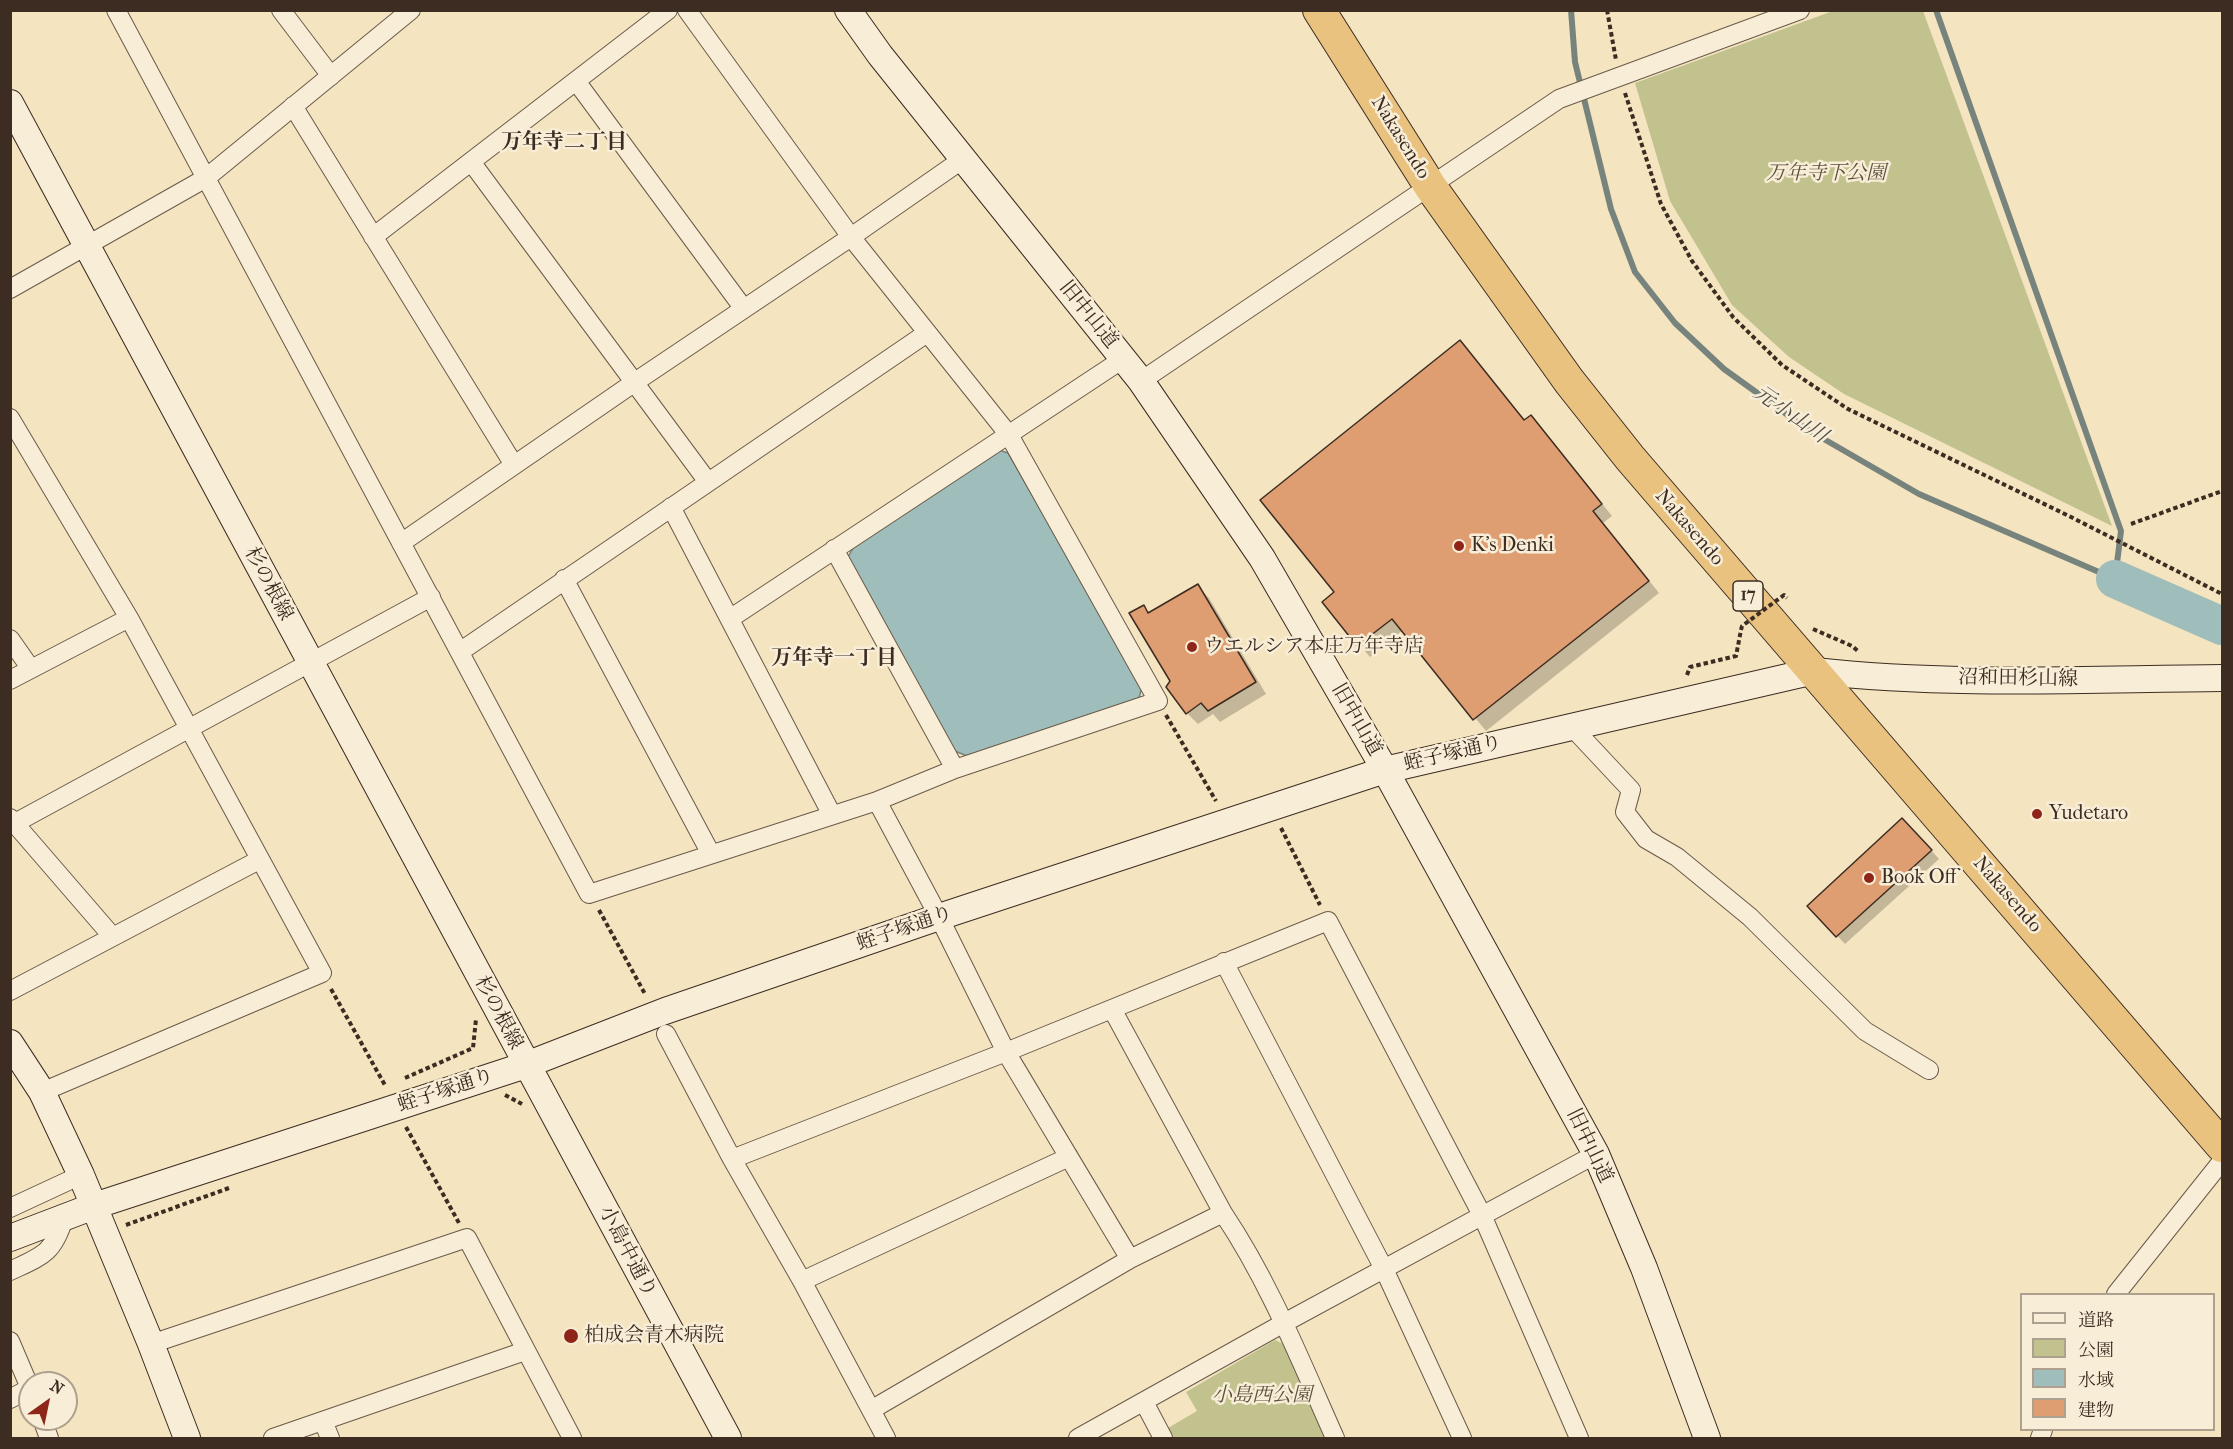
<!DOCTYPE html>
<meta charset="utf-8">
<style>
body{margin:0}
#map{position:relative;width:2233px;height:1449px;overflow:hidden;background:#f5e4c0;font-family:"IM FELL French Canon","Noto Serif JP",serif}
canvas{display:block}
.frame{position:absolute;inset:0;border:12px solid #3c2c22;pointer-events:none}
.legend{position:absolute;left:2020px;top:1293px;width:195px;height:138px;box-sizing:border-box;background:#f8edd6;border:2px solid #ada08e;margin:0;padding:8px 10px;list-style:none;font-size:18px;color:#3c2c22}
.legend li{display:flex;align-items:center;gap:12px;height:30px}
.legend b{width:30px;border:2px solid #ada08e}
.north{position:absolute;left:18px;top:1371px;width:60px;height:60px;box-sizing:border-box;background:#f8edd6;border:2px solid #ada08e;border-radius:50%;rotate:33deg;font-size:16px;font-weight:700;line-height:24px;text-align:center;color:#3c2c22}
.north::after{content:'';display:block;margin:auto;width:21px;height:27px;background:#8f2418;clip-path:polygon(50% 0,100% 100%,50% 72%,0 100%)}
</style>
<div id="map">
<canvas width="2233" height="1449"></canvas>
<div class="frame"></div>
<ul class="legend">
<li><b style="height:8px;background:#f8edd6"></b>道路</li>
<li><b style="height:16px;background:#c1c28e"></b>公園</li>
<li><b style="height:16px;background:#9fbdba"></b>水域</li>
<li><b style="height:16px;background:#df9d72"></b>建物</li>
</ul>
<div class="north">N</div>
</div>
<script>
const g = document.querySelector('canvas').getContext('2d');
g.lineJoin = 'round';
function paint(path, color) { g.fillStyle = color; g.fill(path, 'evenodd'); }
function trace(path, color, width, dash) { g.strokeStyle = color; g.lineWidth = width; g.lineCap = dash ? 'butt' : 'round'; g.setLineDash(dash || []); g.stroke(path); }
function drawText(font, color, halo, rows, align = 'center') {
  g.font = font + ' "IM FELL French Canon","Noto Serif JP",serif'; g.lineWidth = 5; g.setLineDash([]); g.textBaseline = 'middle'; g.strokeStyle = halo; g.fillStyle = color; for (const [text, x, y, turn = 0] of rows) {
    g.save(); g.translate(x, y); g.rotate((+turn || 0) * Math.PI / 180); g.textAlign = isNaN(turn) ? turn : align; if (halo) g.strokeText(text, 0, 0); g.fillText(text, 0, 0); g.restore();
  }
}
const green = new Path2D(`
 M1833 11H1923L2112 526 1844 394 1789 357 1732 305 1670 201 1635 83Z
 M1275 1340 1288 1346 1325 1438H1174L1168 1428 1197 1411 1186 1392Z`);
const water = new Path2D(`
 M999 450 1008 453 1142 687 1139 698 967 756 950 749 848 557 853 548Z`);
const shadow = new Path2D(`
 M1460 342 1526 421 1542 429 1612 516 1603 523 1659 593 1486 731 1403 630 1370 657 1324 602 1336 592Z
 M1197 586 1209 598 1266 694 1220 722 1213 714 1198 724 1187 713 1172 681 1144 607 1150 613Z
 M1911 828 1939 859 1845 944 1809 906Z`);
const stream = new Path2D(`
 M1571 10 1575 62 1611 209 1635 272 1675 323 1724 369 1810 431 1919 494 2115 579 2121 531 1936 10`);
const river = new Path2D(`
 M2115 579 2222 626`);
const building = new Path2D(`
 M1460 340 1524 420 1531 415 1602 504 1593 511 1649 581 1473 720 1392 619 1357 646 1322 602 1334 592 1260 500Z
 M1198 584 1256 682 1208 711 1201 703 1186 714 1166 687 1170 681 1129 613 1144 605 1148 613Z
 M1902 818 1932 850 1836 937 1807 906Z`);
const path = new Path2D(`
 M1607 10 1616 60
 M1625 93 1661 204 1692 261 1733 317 1782 365 1848 409 2069 516 2222 594
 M2131 524 2222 491
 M1813 629 1852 646 1859 652
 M1687 675 1690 667 1736 656 1741 630
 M1166 715 1216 801
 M1281 828 1320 905
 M599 910 645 994
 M331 989 386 1087
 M405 1078 473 1048 476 1019
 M505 1095 522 1104
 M406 1127 459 1223
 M126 1225 229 1188`);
const street = new Path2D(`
 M116 10 589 894 877 801 955 769 1158 701 1009 435 851 237 687 10
 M281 10 331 76
 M576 81 744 309
 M293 106 514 465
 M472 163 708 482
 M373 237 668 10
 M10 289 206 178 411 10
 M1141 381 1559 99 1800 10
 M10 418 129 618 322 973 42 1092
 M671 507 832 815
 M401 543 635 382 851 237 963 159
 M834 549 955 769
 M564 579 711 854
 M731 618 1123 359
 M10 639 31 669
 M461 651 927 333
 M10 680 129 618
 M1572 727 1631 790 1625 812 1646 839 1677 857 1750 917 1865 1031 1929 1070
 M877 801 939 917 1006 1052 1130 1259
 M10 818 112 936
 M15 823 431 597
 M1224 962 1384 1269 1462 1438
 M10 991 259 860
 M1112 1009 1223 1213C1270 1283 1301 1362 1335 1438
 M666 1034 732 1159 802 1281 886 1438
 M732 1159 1006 1052 1328 921 1482 1215 1579 1438
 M10 1208 81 1175
 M10 1271C42 1256 53 1254 64 1218
 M802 1281 1069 1157
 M2116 1294 2222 1161
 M10 1341 30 1388
 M151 1344 467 1238 572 1438
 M10 1399 30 1388
 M1144 1402 1163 1438
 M871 1410 1130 1259 1223 1213
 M42 1419 49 1438
 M323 1421 330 1438
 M273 1438 525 1351
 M1078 1438 1284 1323 1596 1154
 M2040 1438 2043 1430`);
const secondary = new Path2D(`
 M848 10 880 55 1141 381 1262 558 1385 770 1596 1154 1644 1268 1707 1438
 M10 103 728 1438
 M10 1043 42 1092 81 1175 151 1344 187 1438
 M10 1238 94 1206 526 1065 665 1011 939 917 1385 770 1814 671C1949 686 2087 679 2222 678`);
const highway = new Path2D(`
 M1319 10 1430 186 1569 381 1630 458 2222 1146`);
const pathBridge = new Path2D(`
 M1741 630 1742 626 1784 595 1787 598`);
const markers = [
 [1459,546,6,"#8f2418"],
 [1192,647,6,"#8f2418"],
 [2037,814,6,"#8f2418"],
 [1869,878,6,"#8f2418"],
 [571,1336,8,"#8f2418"]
];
const shields = [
 [1748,596,30]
];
const shieldNames = [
 ["17",1748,596]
];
const streetNames = [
 ["Nakasendo",1400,138,58],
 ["旧中山道",1088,315,51],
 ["Nakasendo",1689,528,49],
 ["杉の根線",268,584,62],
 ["沼和田杉山線",2018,679,1],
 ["旧中山道",1356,720,60],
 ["蛭子塚通り",1453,754,-13],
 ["Nakasendo",2007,895,49],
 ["蛭子塚通り",905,929,-19],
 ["杉の根線",498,1013,62],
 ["蛭子塚通り",446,1091,-18],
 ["旧中山道",1589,1146,64],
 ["小島中通り",627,1252,62]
];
const parkNames = [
 ["万年寺下公園",1826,174],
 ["小島西公園",1262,1396]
];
const poiNames = [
 ["K's Denki",1471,546],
 ["ウエルシア本庄万年寺店",1204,647],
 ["Yudetaro",2049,814],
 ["Book Off",1881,878],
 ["柏成会青木病院",584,1336]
];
const neighbourhoodNames = [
 ["万年寺二丁目",564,143],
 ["万年寺一丁目",834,659]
];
const waterNames = [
 ["元小山川",1790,415,35]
];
paint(green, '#c1c28e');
paint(water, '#9fbdba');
trace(water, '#77837d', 1.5);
paint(shadow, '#0003');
trace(stream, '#77837d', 6);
trace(river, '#9fbdba', 38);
paint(building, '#df9d72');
trace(building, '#3c2c22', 1.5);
trace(street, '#6a5a4a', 20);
trace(secondary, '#3c2c22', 28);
trace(highway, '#3c2c22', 34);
trace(path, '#3c2c22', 4, [4.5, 3]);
trace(street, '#f8edd6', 18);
trace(secondary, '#f8edd6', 26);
trace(highway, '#eac280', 32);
trace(pathBridge, '#3c2c22', 4, [4.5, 3]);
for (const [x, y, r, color] of markers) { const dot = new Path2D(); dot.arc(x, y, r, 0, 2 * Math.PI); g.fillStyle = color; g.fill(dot); trace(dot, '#f8edd6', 2); }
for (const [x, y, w] of shields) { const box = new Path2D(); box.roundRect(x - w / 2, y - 15, w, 30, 4.5); g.fillStyle = '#f8edd6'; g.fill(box); trace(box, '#3c2c22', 1.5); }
drawText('bold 18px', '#3c2c22', null, shieldNames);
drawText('20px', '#3c2c22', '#f8edd6', streetNames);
drawText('italic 20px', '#5d523d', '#f8edd6', parkNames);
drawText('20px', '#3c2c22', '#f8edd6', poiNames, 'left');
drawText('bold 21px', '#3c2c22', '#f8edd6', neighbourhoodNames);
drawText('italic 21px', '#555048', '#f8edd6', waterNames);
</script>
